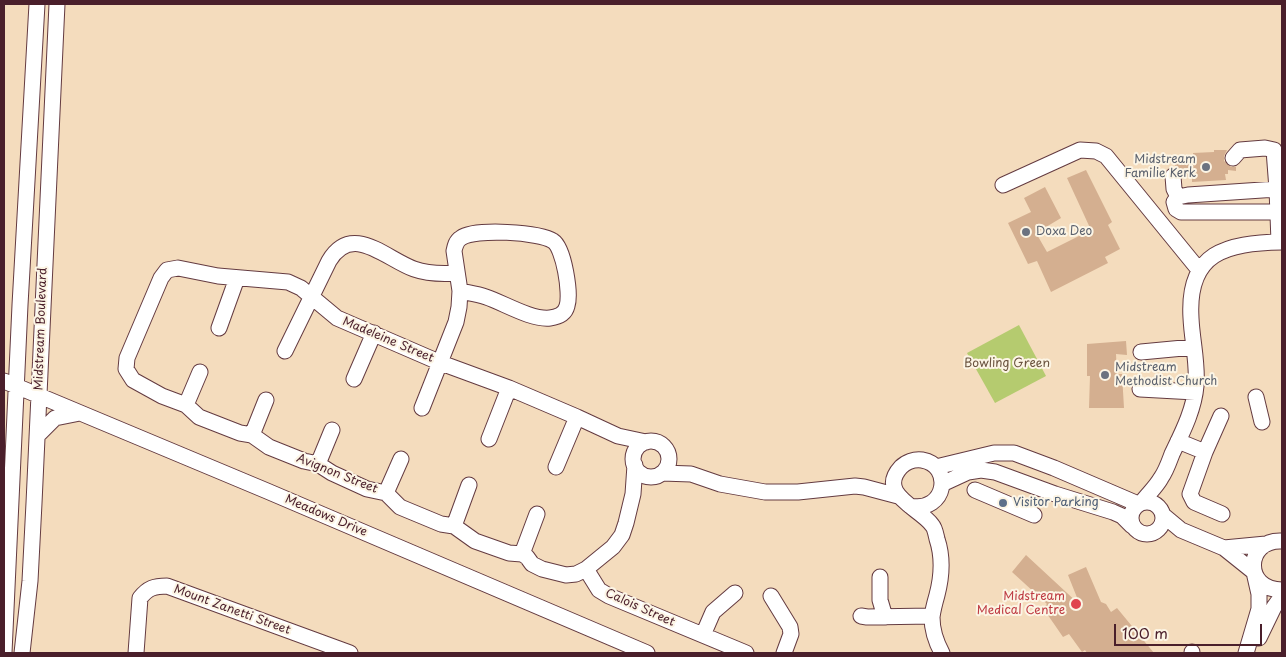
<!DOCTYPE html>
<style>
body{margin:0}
#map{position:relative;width:1286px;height:657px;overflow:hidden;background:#f4dcbd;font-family:"Playpen Sans",sans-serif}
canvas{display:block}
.frame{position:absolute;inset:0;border:5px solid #4a1f2b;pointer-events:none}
.scale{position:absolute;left:1114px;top:624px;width:148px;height:22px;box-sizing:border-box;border:2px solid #4a1f2b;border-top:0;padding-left:6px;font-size:15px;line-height:18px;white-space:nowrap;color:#4a1f2b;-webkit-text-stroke:4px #fcf5e5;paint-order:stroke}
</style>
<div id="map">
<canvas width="1286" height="657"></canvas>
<div class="frame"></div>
<div class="scale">100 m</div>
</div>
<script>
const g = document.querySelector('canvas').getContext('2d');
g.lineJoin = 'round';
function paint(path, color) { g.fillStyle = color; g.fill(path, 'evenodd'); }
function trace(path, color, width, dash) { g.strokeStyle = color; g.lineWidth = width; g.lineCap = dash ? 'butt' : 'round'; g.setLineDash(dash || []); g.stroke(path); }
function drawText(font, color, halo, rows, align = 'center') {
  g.font = font + ' "Playpen Sans",sans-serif'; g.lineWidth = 4; g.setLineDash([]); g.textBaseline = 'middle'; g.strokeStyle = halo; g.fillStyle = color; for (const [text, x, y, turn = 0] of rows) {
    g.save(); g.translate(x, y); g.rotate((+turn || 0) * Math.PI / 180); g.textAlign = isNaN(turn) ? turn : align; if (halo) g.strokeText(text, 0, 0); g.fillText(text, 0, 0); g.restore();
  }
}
const green = new Path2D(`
 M1019 325 1046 376 995 403 967 353Z`);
const building = new Path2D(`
 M1214 150H1227L1224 156V161L1231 167H1236V171L1228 170V174H1225L1226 180 1192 182V177H1182L1180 170 1175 167V163H1179V157H1193V153L1214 152Z
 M1086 170 1112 222 1108 225 1120 249 1105 257 1108 263 1051 292 1037 261 1028 264 1008 223 1031 212 1024 198 1045 187 1061 218 1036 233 1047 252 1091 230 1067 178Z
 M1126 341 1127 355 1116 354 1117 374H1122L1124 408H1089L1090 376H1087V344Z
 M1026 555 1080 605 1068 575 1086 567 1101 602 1106 604 1111 612 1117 608 1154 653H1087L1085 650 1082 652 1069 634 1063 637 1043 608 1047 604 1012 572Z`);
const minor = new Path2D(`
 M1233 158 1240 150 1265 148 1274 150 1277 189 1279 242
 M1173 176 1174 189 1178 197
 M1003 185 1080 150 1096 151 1106 156 1199 270
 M1277 189 1188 195 1178 197 1174 202 1176 209 1181 212H1278
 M219 328 237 278
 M285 351 329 261C352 222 386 259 414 269 428 274 443 274 457 273
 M1141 352 1194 347
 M354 379 374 333
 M4 381 267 491 647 653
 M1140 389 1195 392
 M1256 397 1262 422
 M186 405 200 372
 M422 408 456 322 459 307 460 291 454 251C455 246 456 241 461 238 474 228 540 232 553 241 564 248 571 294 567 306 565 314 558 317 550 318 531 320 504 303 486 297 477 294 469 293 460 291
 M1221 416 1205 452 1190 494 1194 502 1222 514
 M252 435 266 400
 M37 436 55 418 80 413
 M489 439 509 388
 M1178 441 1205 452
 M633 459a18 18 0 1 1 36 0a18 18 0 1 1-36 0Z
 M318 464 332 430
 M635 465 633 494 626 523 622 535 613 547 586 569 576 574 566 575 542 569 532 564 527 557 522 554 509 553 475 541 454 526 441 524 400 507 386 493 367 489 332 473 318 464 304 461 269 447 252 435 240 433 199 417 186 405 162 396 133 380 126 369 127 358 161 278 167 270 178 268 218 276 288 282 301 288 337 318 441 363 509 388 577 417 618 436 646 442
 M556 467 577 417
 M936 467 994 453H1014L1054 468 1138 504
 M662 473 691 474 720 484 765 492H798L855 486 864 487 898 496
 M942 484 968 472 981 470 995 472 1055 494 1113 512 1122 516 1132 526
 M975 490 1034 515
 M386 493 401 459
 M1131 518a16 16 0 1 1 32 0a16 16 0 1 1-32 0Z
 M1142 502C1148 494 1156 487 1161 478 1166 471 1169 462 1172 454 1182 433 1194 410 1196 386 1198 363 1192 341 1191 318 1187 252 1226 243 1282 242
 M910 506C947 513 953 465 922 460 914 459 906 462 901 467 876 494 920 508 932 525 935 528 936 535 937 539 943 557 942 576 937 595 935 602 933 609 932 617 932 630 936 642 942 653
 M1163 515 1181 530 1224 548 1254 572 1259 594V609L1246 653
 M454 526 469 485
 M1282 541C1245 539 1243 590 1282 590
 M1224 548 1266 544
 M522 554 537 514
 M586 569 599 590 609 596 746 653
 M880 577V600L885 617
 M771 596 790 627 791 634 784 653
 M861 616 867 617 932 616
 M703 635 713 612 735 593
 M1259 638 1274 607 1282 596
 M4 653 20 305 37 4
 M22 653 30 581 34 503 57 4
 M136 653 140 598C148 588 154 586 167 586L350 653
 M1192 653V652`);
const markers = [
 [1206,167,5,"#6b7280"],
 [1026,232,5,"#6b7280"],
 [1105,375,5,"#6b7280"],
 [1003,503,5,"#5c6f8a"],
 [1076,604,6,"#e0444e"]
];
const worshipNames = [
 ["Midstream",1196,160,"right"],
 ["Familie Kerk",1196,174,"right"],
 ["Doxa Deo",1036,232],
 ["Midstream",1115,368],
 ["Methodist Church",1115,382]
];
const streetNames = [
 ["Midstream Boulevard",41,329,-88],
 ["Madeleine Street",388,340,23],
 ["Avignon Street",337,474,22],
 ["Meadows Drive",326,516,23],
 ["Calois Street",640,608,24],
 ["Mount Zanetti Street",232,610,20]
];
const parkNames = [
 ["Bowling Green",1007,364]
];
const serviceNames = [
 ["Visitor Parking",1013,503]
];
const healthNames = [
 ["Midstream",1065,597],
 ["Medical Centre",1065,611]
];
paint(green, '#b5cb6f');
paint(building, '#d4af90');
trace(minor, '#643b41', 17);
trace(minor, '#fff', 15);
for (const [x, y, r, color] of markers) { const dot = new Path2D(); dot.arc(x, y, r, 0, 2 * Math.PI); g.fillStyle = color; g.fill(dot); trace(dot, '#fcf5e5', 2); }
drawText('12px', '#5b616d', '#fcf5e5', worshipNames, 'left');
drawText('12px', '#4a1f2b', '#fcf5e5', streetNames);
drawText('12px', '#6a533f', '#fcf5e5', parkNames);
drawText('12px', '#4e5e75', '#fcf5e5', serviceNames, 'left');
drawText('12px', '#be3a42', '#fcf5e5', healthNames, 'right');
</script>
